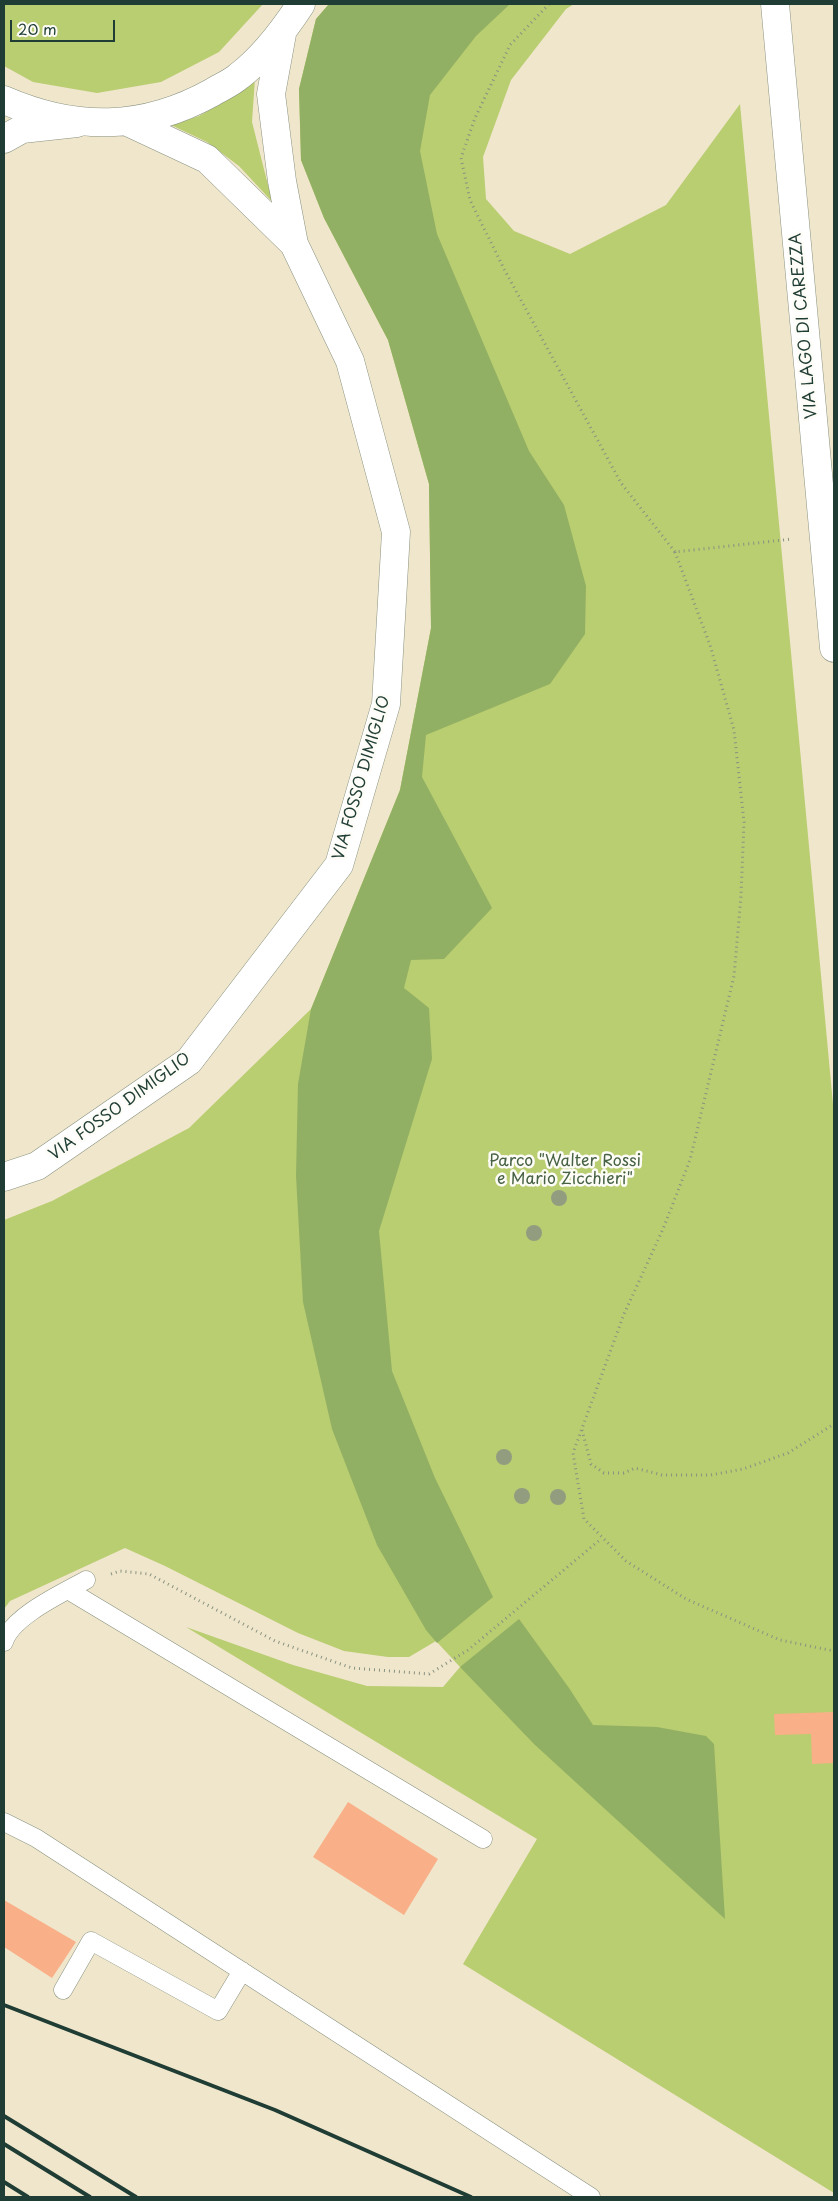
<!DOCTYPE html>
<style>
body{margin:0}
#map{position:relative;width:838px;height:2201px;overflow:hidden;background:#f0e6cb;font-family:"Playpen Sans",sans-serif}
canvas{display:block}
.frame{position:absolute;inset:0;border:5px solid #1f3d34;pointer-events:none}
.scale{position:absolute;left:10px;top:20px;width:105px;height:22px;box-sizing:border-box;border:2px solid #1f3d34;border-top:0;padding-left:6px;font-size:15px;line-height:18px;white-space:nowrap;color:#1f3d34;-webkit-text-stroke:4px #fdfcf7;paint-order:stroke}
</style>
<div id="map">
<canvas width="838" height="2201"></canvas>
<div class="frame"></div>
<div class="scale">20 m</div>
</div>
<script>
const g = document.querySelector('canvas').getContext('2d');
g.lineJoin = 'round';
function paint(path, color) { g.fillStyle = color; g.fill(path, 'evenodd'); }
function trace(path, color, width, dash) { g.strokeStyle = color; g.lineWidth = width; g.lineCap = dash ? 'butt' : 'round'; g.setLineDash(dash || []); g.stroke(path); }
function drawText(font, color, halo, rows, align = 'center') {
  g.font = font + ' "Playpen Sans",sans-serif'; g.lineWidth = 5; g.setLineDash([]); g.textBaseline = 'middle'; g.strokeStyle = halo; g.fillStyle = color; for (const [text, x, y, turn = 0] of rows) {
    g.save(); g.translate(x, y); g.rotate((+turn || 0) * Math.PI / 180); g.textAlign = isNaN(turn) ? turn : align; if (halo) g.strokeText(text, 0, 0); g.fillText(text, 0, 0); g.restore();
  }
}
const green = new Path2D(`
 M4 4H263L219 52 161 82 97 93 33 82 4 66Z
 M329 4H574L566 9 511 80 483 157 486 199 514 231 570 254 666 205 740 104 834 1115V2193L463 1964 537 1839 186 1627 293 1665 367 1686 443 1687 460 1667 436 1641 409 1657H388L344 1651 298 1633 165 1566 125 1548 10 1601 4 1609V1220L52 1201 189 1128 311 1009 400 790 431 628 429 484 388 340 324 218 301 160 299 89 316 19Z
 M255 78 252 122 269 189 279 209 239 166 207 142 171 125 199 116 223 102Z`);
const forest = new Path2D(`
 M329 4H510L476 36 430 95 420 151 437 234 529 451 564 505 586 586 585 634 550 684 426 735 422 777 492 908 444 959 411 960 404 988 429 1008 432 1059 379 1231 392 1371 435 1478 493 1597 437 1643 426 1630 377 1545 332 1429 303 1302 296 1176 298 1084 311 1009 400 790 431 628 429 484 388 340 324 218 301 160 299 89 316 19Z
 M519 1619 569 1688 593 1725 657 1727 706 1736 714 1744 725 1919 534 1744 460 1667Z`);
const building = new Path2D(`
 M834 1712V1763L812 1764 811 1734 775 1735 774 1714Z
 M348 1802 438 1859 404 1915 313 1857Z
 M4 1900 76 1942 52 1978 4 1947Z`);
const path = new Path2D(`
 M549 4 510 45 475 118 461 158 470 200 504 269 621 483 675 552 792 539
 M675 552 710 645 734 730 744 822 741 896 734 976 690 1160 663 1229 624 1314 573 1453 584 1519 626 1561 686 1599 780 1640 834 1651
 M582 1430 591 1464 604 1473H624L635 1468 662 1475H711L743 1469 788 1453 834 1424
 M111 1574 120 1571 149 1574 275 1641 352 1668 429 1674 468 1650 601 1539`);
const service = new Path2D(`
 M68 1590 483 1839
 M4 1642C12 1616 63 1593 86 1580
 M4 1822 36 1838 591 2197
 M63 1990 91 1941 218 2011 242 1971`);
const minor = new Path2D(`
 M775 4 834 648`);
const tertiary = new Path2D(`
 M4 139 22 129 77 123`);
const secondary = new Path2D(`
 M4 100C76 131 143 131 213 92 221 87 231 83 239 76 264 57 284 30 301 4
 M128 122 207 159 294 244
 M4 1177 37 1166 189 1061 339 865 386 704 396 532 350 361 294 244 282 181 271 94 282 34`);
const rail = new Path2D(`
 M4 2005 275 2110 471 2197
 M4 2116 136 2197
 M4 2144 90 2197
 M4 2182 28 2197`);
const trees = [
 [559,1198],
 [534,1233],
 [504,1457],
 [522,1496],
 [558,1497]
];
const streetNames = [
 ["VIA LAGO DI CAREZZA",804,326,-95],
 ["VIA FOSSO DIMIGLIO",362,778,-74],
 ["VIA FOSSO DIMIGLIO",120,1107,-36]
];
const parkNames = [
 ["Parco \"Walter Rossi",565,1162],
 ["e Mario Zicchieri\"",565,1180]
];
paint(green, '#b9cd71');
paint(forest, '#92b063');
paint(building, '#f9b088');
trace(service, '#889280', 19);
trace(minor, '#889280', 29);
trace(tertiary, '#889280', 29);
trace(secondary, '#889280', 29);
trace(path, '#889280', 3, [1, 4]);
trace(service, '#fff', 18);
trace(minor, '#fff', 28);
trace(tertiary, '#fff', 28);
trace(secondary, '#fff', 28);
trace(rail, '#1f3d34', 4);
g.fillStyle = '#929d80';
for (const [x, y] of trees) { g.beginPath(); g.arc(x, y, 8, 0, 2 * Math.PI); g.fill(); }
drawText('16px', '#1f3d34', '#fdfcf7', streetNames);
drawText('16px', '#466143', '#fdfcf7', parkNames);
</script>
